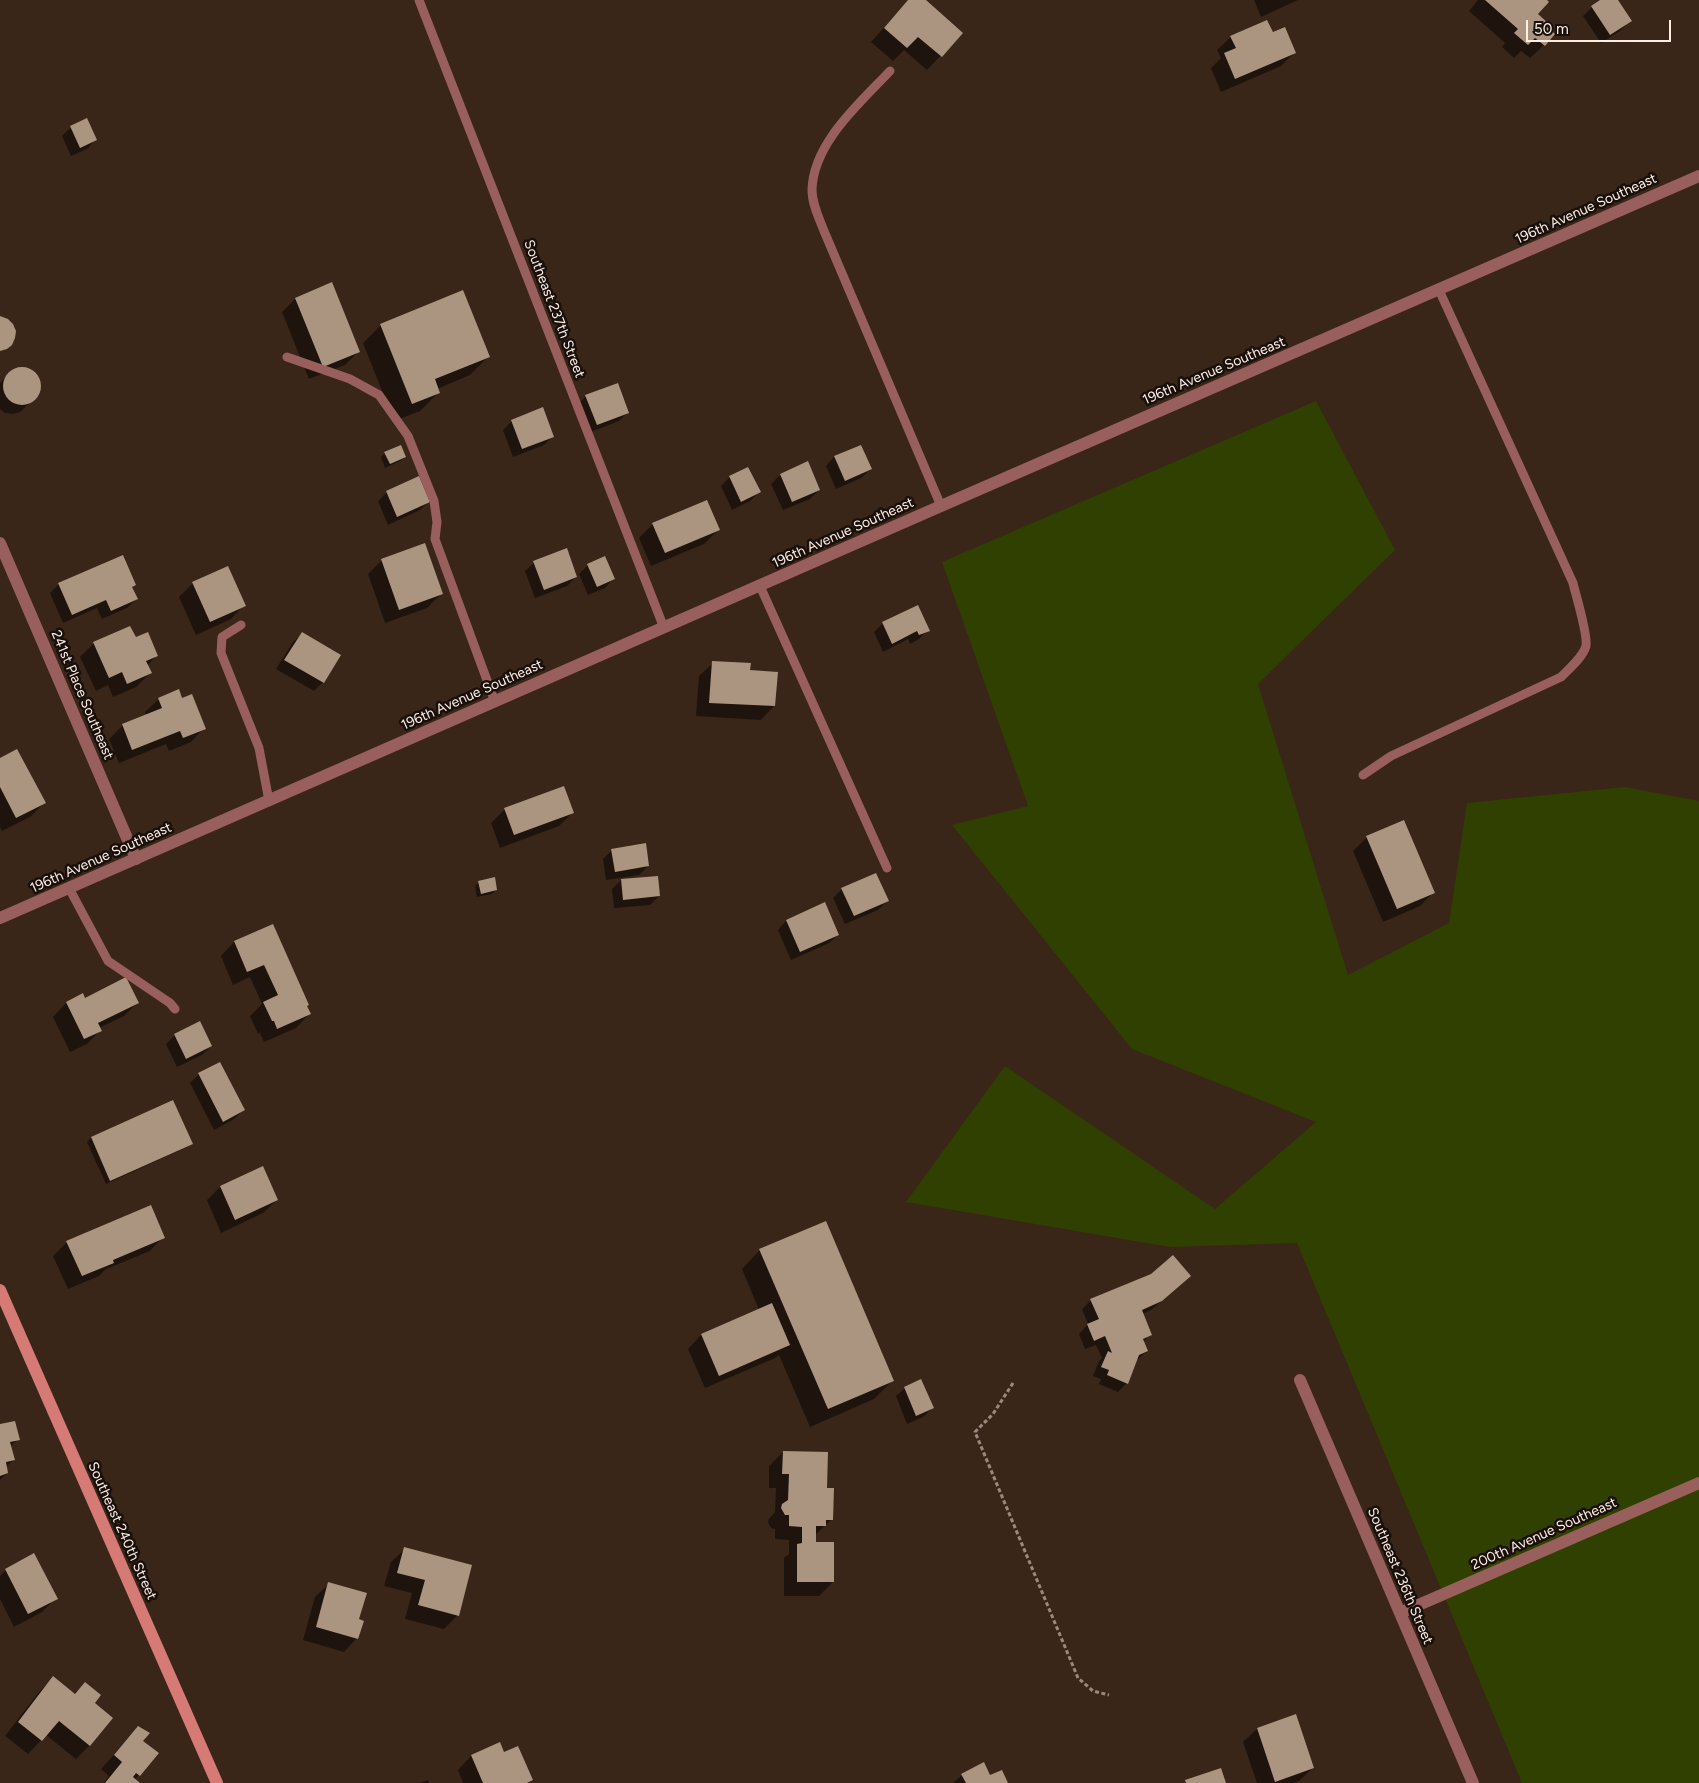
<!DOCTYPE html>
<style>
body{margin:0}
#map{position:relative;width:1699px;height:1783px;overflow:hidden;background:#3a2519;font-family:Figtree,sans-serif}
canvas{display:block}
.scale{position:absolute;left:1526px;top:20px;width:145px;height:22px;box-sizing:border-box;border:2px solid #fdeee6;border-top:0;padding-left:6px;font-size:15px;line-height:18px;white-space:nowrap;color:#fdeee6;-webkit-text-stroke:4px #1a100b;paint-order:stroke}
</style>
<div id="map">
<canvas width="1699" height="1783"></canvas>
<div class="scale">50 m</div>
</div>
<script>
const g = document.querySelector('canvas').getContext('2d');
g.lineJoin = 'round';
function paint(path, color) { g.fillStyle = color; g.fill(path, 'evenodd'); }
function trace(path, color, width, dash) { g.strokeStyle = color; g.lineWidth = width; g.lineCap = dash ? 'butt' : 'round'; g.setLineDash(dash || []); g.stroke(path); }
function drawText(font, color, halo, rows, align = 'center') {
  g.font = font + ' Figtree,sans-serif'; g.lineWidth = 5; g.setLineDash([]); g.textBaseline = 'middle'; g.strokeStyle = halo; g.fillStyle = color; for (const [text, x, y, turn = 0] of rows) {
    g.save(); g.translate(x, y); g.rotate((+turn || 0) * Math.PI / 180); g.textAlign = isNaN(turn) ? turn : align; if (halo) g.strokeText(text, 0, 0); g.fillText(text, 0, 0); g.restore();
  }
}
const green = new Path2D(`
 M1316 401 1395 550 1258 684 1348 975 1449 923 1467 803 1625 787 1699 801V1783H1522L1297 1243 1170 1247 906 1202 1005 1066 1215 1209 1316 1122 1132 1049 952 825 1028 806 942 562Z`);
const shadow = new Path2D(`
 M909 0H924L962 33 927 70 904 50 893 61 871 42Z
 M1254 0H1298L1261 17Z
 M1478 0H1545L1536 14 1545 26 1544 45 1530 58 1521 51 1514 58 1502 47 1505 43 1469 11Z
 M1602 0H1616L1630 21 1621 30 1601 43 1583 16 1592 7Z
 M1272 34 1295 52 1281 66 1221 92 1211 68 1221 58 1217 50 1231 37Z
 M71 127 95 140 87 149 71 156 62 136Z
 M295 299 359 351 345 365 309 379 282 312Z
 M381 325 488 357 470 375 437 389 438 393 420 411 394 421 363 343Z
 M17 369H25L32 372 37 377 39 384V391L35 398 20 412 13 414 5 413 0 409V383L10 372Z
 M586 396 628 412 619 421 588 433 577 405Z
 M512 421 552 437 544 445 513 457 503 430Z
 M385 453 405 457 400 461 385 468 381 457Z
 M834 457 870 469 861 478 836 489 826 466Z
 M747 469 759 492 750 501 732 510 721 486 729 478Z
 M780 475 819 490 810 499 783 510 771 484Z
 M418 478 429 501 420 510 388 525 378 501 387 492Z
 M653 524 718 530 704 544 651 566 639 538Z
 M382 560 441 594 427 608 385 623 368 574Z
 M534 563 576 577 567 586 535 598 525 571Z
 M588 565 613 579 605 588 588 595 579 574Z
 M193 583 244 605 231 619 196 635 179 597Z
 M59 584 134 585 132 588 136 599 127 608 102 619 97 608 63 623 50 593Z
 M883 623 928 630 919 639 910 644 908 639 883 652 874 632Z
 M302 634 339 655 323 682 314 691 276 669 293 642Z
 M135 639 157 655 147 666 150 673 136 687 113 697 108 685 96 691 80 657 94 643Z
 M713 663 749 671 774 706 761 720 696 716 699 676Z
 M159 699 182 700 204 728 191 742 169 751 166 744 119 763 109 739 123 725 146 715 145 712Z
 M0 759 44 803 30 817 2 831 0 827Z
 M505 809 573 812 559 826 500 848 491 823Z
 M1367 837 1434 892 1420 906 1383 922 1353 851Z
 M612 850 648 866 639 875 606 880 603 859Z
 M621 880 659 896 650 905 614 908 612 889Z
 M479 882 496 890 492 894 477 897 475 886Z
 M842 889 887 901 878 910 845 924 833 898Z
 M786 921 838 935 829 943 791 960 778 930Z
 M273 925 309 1014 296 1028 264 1042 260 1033 258 1034 250 1016 262 1004 250 977 233 985 221 956 234 942Z
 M83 995 85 999 137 1003 124 1016 99 1028 101 1030 87 1044 70 1052 53 1017 66 1003Z
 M175 1035 211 1046 202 1055 177 1067 166 1044Z
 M199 1074 243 1110 234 1119 214 1130 190 1083Z
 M173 1102 191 1143 187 1147 106 1184 87 1142 91 1138Z
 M220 1187 277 1200 263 1213 221 1233 207 1200Z
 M163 1237 150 1251 106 1269 99 1276 68 1289 53 1256 67 1242Z
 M760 1250 892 1381 874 1399 810 1427 779 1355 775 1358 705 1388 688 1349 701 1335 759 1310 742 1269Z
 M1180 1285 1151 1310 1142 1314 1151 1334 1143 1342 1147 1351 1136 1361 1127 1383 1118 1392 1099 1384 1101 1379 1093 1376 1099 1361 1102 1358 1096 1345 1085 1349 1079 1334 1088 1324 1082 1309 1091 1300Z
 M905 1388 932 1408 923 1417 907 1424 896 1396Z
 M0 1426 18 1439 10 1447 13 1460 6 1467 7 1473 0 1480Z
 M783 1452 826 1489 831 1520 815 1535V1543L833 1582 819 1596H784V1558L789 1554V1540L775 1539V1529L771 1528 768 1522 769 1519 775 1512 776 1488H769V1466Z
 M405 1549 458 1615 444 1629 405 1619 412 1593 384 1586 391 1562Z
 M6 1570 56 1598 42 1612 14 1627 0 1599V1576Z
 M329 1584 358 1620 357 1638 344 1652 303 1640 315 1597Z
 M53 1678 74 1694 85 1684 93 1703 90 1745 76 1759 46 1735 28 1754 5 1736 39 1692Z
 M1295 1715 1313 1768 1299 1781 1294 1783H1257L1243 1742 1257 1729Z
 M139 1727 142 1741 139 1775 134 1780 138 1783H104L109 1776 101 1769Z
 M499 1744 503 1754 532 1780 529 1783H463L458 1770 471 1756Z
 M962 1775 989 1777 1007 1783H953Z
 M428 1780 429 1783H419Z`);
const building = new Path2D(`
 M908 0H926L963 33 942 57 918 37 907 48 884 28Z
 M1485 0H1547L1549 2 1538 14 1549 24 1546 26 1555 34 1545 46 1535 38 1528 45 1514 33 1518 29Z
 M1600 0H1618L1632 21 1610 35 1591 6Z
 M1267 20 1273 32 1285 27 1296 53 1235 79 1224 53 1236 48 1230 36Z
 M87 118 97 140 80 148 70 126Z
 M332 282 360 352 323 367 295 298Z
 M463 290 490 357 435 379 440 393 412 404 380 324Z
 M0 316 8 319 13 324 16 331 15 338 12 345 7 349 0 351Z
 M3 386a19 19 0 1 1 38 0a19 19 0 1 1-38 0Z
 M618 383 629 413 597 425 585 395Z
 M543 407 554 437 522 449 511 420Z
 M401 445 406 457 390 464 384 452Z
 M861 445 872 469 845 481 834 456Z
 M808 461 820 490 792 502 780 474Z
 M748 467 761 492 741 502 729 476Z
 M419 476 430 502 397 517 386 491Z
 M707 500 720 530 665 553 652 523Z
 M425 543 443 594 399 610 381 559Z
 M567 548 577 577 544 590 533 561Z
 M123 555 136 585 132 587 138 599 111 611 106 600 72 615 58 583Z
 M605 556 615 579 597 587 587 564Z
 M228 566 246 606 210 622 192 582Z
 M918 605 930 631 919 635 917 631 892 644 882 622Z
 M130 626 136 637 148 632 158 656 146 661 152 673 127 684 122 672 109 678 93 642Z
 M302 632 341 655 324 683 284 660Z
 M712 661 751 663 750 670 778 672 775 706 709 703Z
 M179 689 182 698 192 694 206 729 183 738 180 731 132 750 122 724 162 708 158 698Z
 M17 749 46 803 16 818 0 787V758Z
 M564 786 574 813 514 835 504 808Z
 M1404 820 1435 893 1397 909 1366 836Z
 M646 843 649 866 615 872 611 849Z
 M876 873 889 901 854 916 841 888Z
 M658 876 660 896 623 900 621 879Z
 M495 877 497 890 481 894 478 881Z
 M825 902 839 935 800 952 786 920Z
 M273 924 309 1005 307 1006 311 1014 277 1029 274 1021H272L263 1002 278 995 264 965 247 972 234 941Z
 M126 977 139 1003 98 1023 102 1031 84 1039 66 1002 83 993 85 998Z
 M200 1021 212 1046 186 1059 174 1034Z
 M220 1062 245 1110 223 1122 198 1073Z
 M173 1100 193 1144 110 1181 91 1137Z
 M263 1166 278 1200 235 1220 220 1186Z
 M151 1205 165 1238 113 1260 114 1263 82 1276 66 1241Z
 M826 1221 894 1381 828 1409 759 1249Z
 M1173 1255 1191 1276 1162 1301 1142 1310 1152 1335 1143 1339 1148 1351 1139 1355 1128 1384 1107 1375 1109 1370 1101 1367 1108 1351 1112 1353 1105 1336 1094 1341 1087 1324 1099 1319 1090 1299 1151 1274Z
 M772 1303 790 1345 719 1376 701 1334Z
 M921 1379 934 1408 916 1416 904 1387Z
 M15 1421 20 1440 10 1442 15 1460 6 1462 8 1473 0 1476V1424Z
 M783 1451 828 1452 827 1488H834L833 1520H826V1526H816V1542H834V1582H797V1544L802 1543V1527L789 1526V1515H785L781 1508 782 1504 788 1500 789 1474H782Z
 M404 1547 472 1565 459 1616 418 1605 425 1580 397 1573Z
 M34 1553 58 1599 28 1614 5 1569Z
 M328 1582 367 1593 359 1619 364 1621 358 1639 316 1627Z
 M53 1676 75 1694 85 1682 101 1695 95 1703 113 1718 90 1746 59 1721 42 1741 18 1722Z
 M1296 1714 1314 1768 1275 1782 1257 1728Z
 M138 1726 150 1733 143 1741 159 1753 140 1776 136 1773 133 1777 140 1783H105L122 1762 114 1755Z
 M500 1742 504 1752 518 1746 533 1780 527 1783H483L471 1755Z
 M984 1762 990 1775 1002 1770 1008 1783H966L961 1774Z
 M1221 1768 1226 1783H1186L1185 1780Z`);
const path = new Path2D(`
 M1013 1383 993 1414 975 1432 1078 1678 1093 1691 1109 1695`);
const service = new Path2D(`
 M419 0 664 628
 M890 71C860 103 813 143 812 190 812 204 819 218 824 231L941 506
 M287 357 350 379 379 395 408 436 434 501 437 522 435 539 495 702
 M760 586 887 868
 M241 625 222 637 221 653 259 748 269 801
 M1363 775 1391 756 1561 677C1569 669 1583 657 1586 646 1588 634 1576 596 1573 583L1439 290
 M69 888 108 961 170 1003 175 1009`);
const minor = new Path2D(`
 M0 543 136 859
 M0 918 941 506 1699 176
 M1300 1380 1473 1783
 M1400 1613 1699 1483`);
const secondary = new Path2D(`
 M0 1290 217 1783`);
const streetNames = [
 ["196th Avenue Southeast",1586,209,-24],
 ["Southeast 237th Street",554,309,69],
 ["196th Avenue Southeast",1214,371,-23],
 ["196th Avenue Southeast",843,533,-24],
 ["241st Place Southeast",82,695,67],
 ["196th Avenue Southeast",472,695,-24],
 ["196th Avenue Southeast",101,858,-24],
 ["Southeast 240th Street",122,1531,66],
 ["200th Avenue Southeast",1544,1534,-24],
 ["Southeast 236th Street",1400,1576,67]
];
paint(green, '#2f4000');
paint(shadow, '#0007');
paint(building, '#ab9581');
trace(path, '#9b897f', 3, [4, 2.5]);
trace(service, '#985f5c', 9);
trace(minor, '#985f5c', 12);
trace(secondary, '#d67a76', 12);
drawText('14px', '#fdeee6', '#1a100b', streetNames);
</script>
